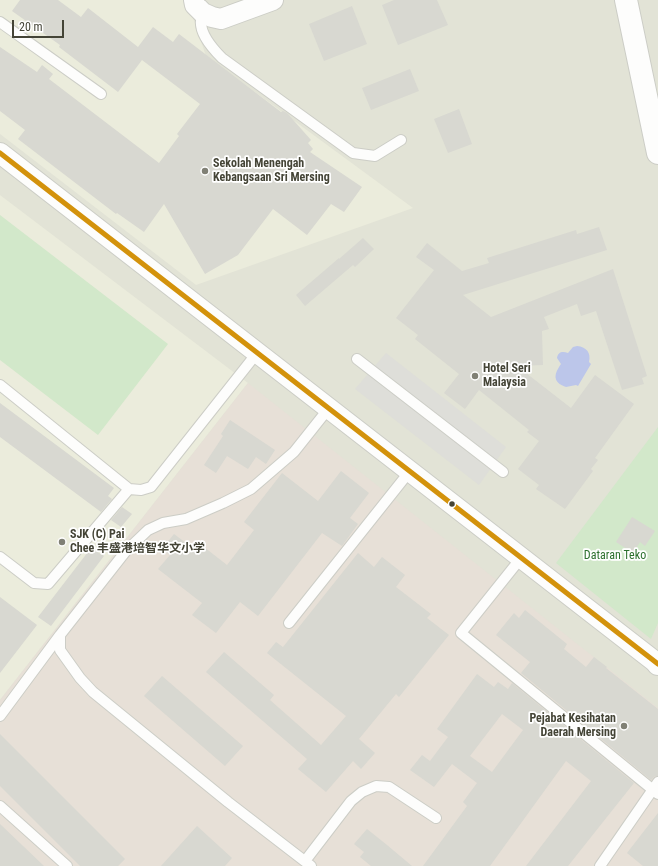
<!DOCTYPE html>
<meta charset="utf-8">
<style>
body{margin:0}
#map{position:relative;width:658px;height:866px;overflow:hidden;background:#efefe9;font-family:"Roboto Condensed",sans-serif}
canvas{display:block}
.scale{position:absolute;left:12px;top:20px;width:52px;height:18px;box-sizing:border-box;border:2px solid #444436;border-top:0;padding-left:5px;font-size:12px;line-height:14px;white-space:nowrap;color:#444436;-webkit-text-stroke:3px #fff;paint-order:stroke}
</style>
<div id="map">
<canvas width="658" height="866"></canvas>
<div class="scale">20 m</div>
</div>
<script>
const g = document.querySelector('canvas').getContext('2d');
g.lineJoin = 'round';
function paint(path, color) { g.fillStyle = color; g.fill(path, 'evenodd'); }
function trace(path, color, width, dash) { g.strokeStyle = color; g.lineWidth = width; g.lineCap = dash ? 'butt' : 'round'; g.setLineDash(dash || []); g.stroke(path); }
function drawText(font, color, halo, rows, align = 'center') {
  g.font = font + ' "Roboto Condensed","Noto Sans SC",sans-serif'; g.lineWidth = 3.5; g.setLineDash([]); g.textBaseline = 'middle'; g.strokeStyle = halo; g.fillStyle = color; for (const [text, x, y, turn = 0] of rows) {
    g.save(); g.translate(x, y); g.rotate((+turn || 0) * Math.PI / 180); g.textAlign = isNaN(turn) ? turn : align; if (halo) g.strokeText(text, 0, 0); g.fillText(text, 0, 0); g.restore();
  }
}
const residential = new Path2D(`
 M0 0H658V866H0Z`);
const education = new Path2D(`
 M0 0H187L206 56 413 208 196 285 0 134Z
 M0 195 248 383 0 700Z`);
const medical = new Path2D(`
 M248 383 658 708V866H0V700Z`);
const green = new Path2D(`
 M0 215 168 344 98 435 0 360Z
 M658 427V623L651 639 556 563Z`);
const parking = new Path2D(`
 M386 353 506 447 479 485 355 389Z`);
const water = new Path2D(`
 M577 346C587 347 591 353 589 362L591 364 578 386 576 385 566 387C552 382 554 374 561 364L557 358C558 352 562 351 568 353L573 347Z`);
const building = new Path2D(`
 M20 0H58L81 17 88 8 138 47 153 27 173 42 179 34 281 112 283 111 287 113 311 140 308 143 313 149 310 152 362 187 344 212 331 204 307 235 273 209 238 255 205 274 164 204 144 232 117 213 116 214 18 139 25 130 0 111V47L37 72 42 65 53 74 49 79 159 163 179 136 177 134 200 104 142 60 118 92 59 47 60 45 12 11Z
 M394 0H437L448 25 398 45 382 5Z
 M352 6 367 44 324 61 309 24Z
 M410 69 419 91 371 110 362 88Z
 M459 109 472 144 448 153 434 119Z
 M599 227 607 250 463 295 491 317 613 269 647 376 642 378 644 384 622 390 596 311 581 316 577 304 544 317 549 329 542 331 543 365 517 366 571 408 595 375 634 404 595 458 598 460 591 469 593 471 565 509 536 489 539 485 518 469 539 441 527 432 529 430 479 390 465 409 444 393 459 374 415 339 418 335 396 318 434 270 416 257 427 243 462 271 489 263 487 258 576 230 577 234Z
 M363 238 374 249 355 267 353 265 305 306 296 295 339 258V259Z
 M0 403 114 488 108 496 112 499 101 512 0 437Z
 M230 420 275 450 266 464 256 457 248 469 227 456 216 473 204 465 223 436 221 434Z
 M341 471 369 493 350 518 358 524 342 546 322 533 258 616 240 602 216 633 192 615 202 603 158 569 170 555 162 549 174 534 190 546 195 540 227 565 254 530 244 522 282 473 318 501Z
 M122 507 132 514 121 527 111 520Z
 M632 517 655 531 645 546 640 542 633 553 616 542Z
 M91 548 104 556 51 626 38 617Z
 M358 553 374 567 382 557 405 575 396 587 431 614 427 618 449 635 399 697 396 694 359 739 375 753 361 769 353 761 326 792 298 769 307 759 206 672 224 652 274 695 270 700 321 745 346 716 267 653 276 642 283 647Z
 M0 597 37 625 0 673Z
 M525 610 567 644 564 649 586 667 594 657 607 667 606 668 658 709V776H655L651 780 521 673 530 662 496 635 514 613 519 618Z
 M477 674 494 687 498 682 508 689 512 683 634 783 568 866H526L591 781 566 761 490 866H423L467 806 463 802 477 783 452 764 434 787 410 770 422 755 430 761 448 737 437 729ZM502 714 523 730 492 772 470 756Z
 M162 676 243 746 225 766 144 696Z
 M0 734 125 859 118 866H80L0 786Z
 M658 813V866H643L627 853Z
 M0 824 44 866H0Z
 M197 826 232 858 225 866H161Z
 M367 829 387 845 412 866H371L360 857 364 852 354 844Z`);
const service = new Path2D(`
 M203 13C195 29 211 47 222 58L353 153 375 156 401 140
 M0 22 101 94
 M357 359 503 472
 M0 385 129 489
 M0 557 34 583 48 584 129 489 141 490 151 487 257 353
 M521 558 461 633 658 794
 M289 623 410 471
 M60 635V650L80 678 93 692 228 802 311 866
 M0 716 60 635 126 551 148 530 163 523 186 519 223 503 251 489 294 452 329 408
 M0 806 67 866
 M305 861 351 801 362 792 376 786 389 787 436 818
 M600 866 658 782`);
const minor = new Path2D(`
 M194 0 195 5 203 13 212 17 221 19 273 0
 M0 153 658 664`);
const tertiary = new Path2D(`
 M626 0 658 153
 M658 664V663`);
const bus1 = new Path2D(`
 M0 153 658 664`);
const markers = [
 [205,171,4,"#808075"],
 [475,376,4,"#808075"],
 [452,504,3.5,"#444436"],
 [62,542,4,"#808075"],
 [624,726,4,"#808075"]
];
const poiNames = [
 ["Sekolah Menengah",213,164],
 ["Kebangsaan Sri Mersing",213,178],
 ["Hotel Seri",483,369],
 ["Malaysia",483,383],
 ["SJK (C) Pai",70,535],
 ["Chee 丰盛港培智华文小学",70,549],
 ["Pejabat Kesihatan",616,719,"right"],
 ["Daerah Mersing",616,733,"right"]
];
const parkNames = [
 ["Dataran Teko",615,556]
];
paint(residential, '#e2e3d6');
paint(education, '#ebecdc');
paint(medical, '#e7e0d7');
paint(green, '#d2e8ca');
paint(parking, '#deded9');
paint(water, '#bcc6ea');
paint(building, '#d8d8d1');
trace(service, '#cccdc6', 12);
trace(minor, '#cccdc6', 22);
trace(tertiary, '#cccdc6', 24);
trace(service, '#fdfdfc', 10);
trace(minor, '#fdfdfc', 20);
trace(tertiary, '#fdfdfc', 22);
trace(bus1, '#d3920b', 5);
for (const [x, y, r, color] of markers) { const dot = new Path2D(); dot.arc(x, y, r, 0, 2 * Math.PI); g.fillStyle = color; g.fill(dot); trace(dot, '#fff', 1.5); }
drawText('bold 12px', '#444436', '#fff', poiNames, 'left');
drawText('12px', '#2d712e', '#fff', parkNames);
</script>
